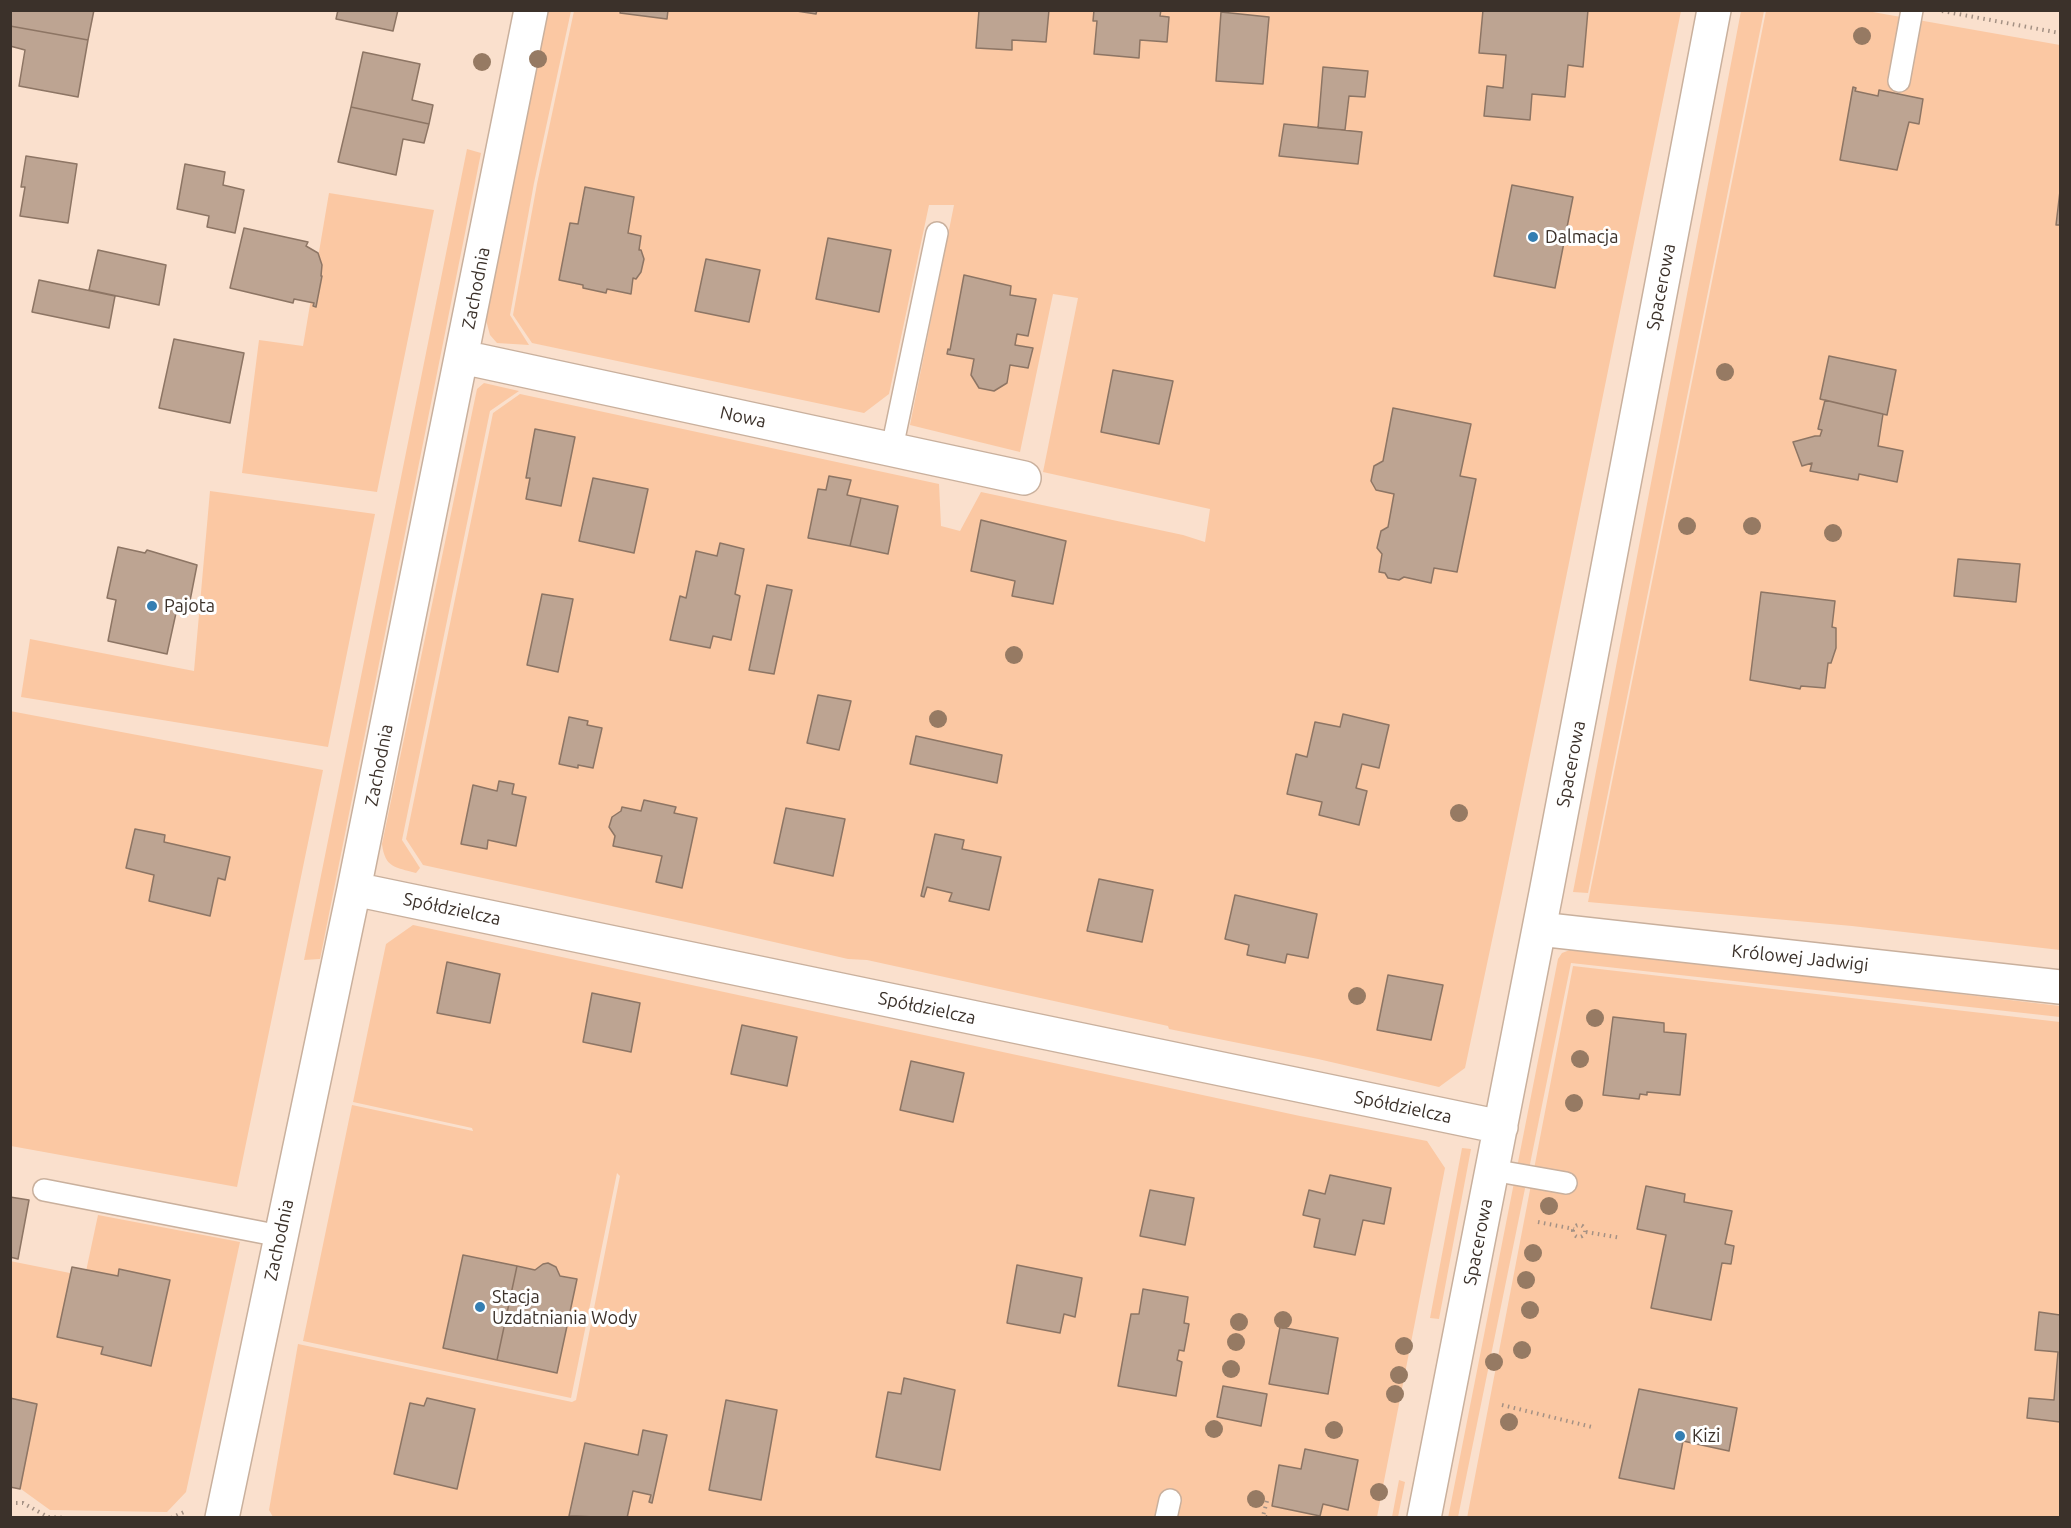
<!DOCTYPE html>
<meta charset="utf-8">
<style>
body{margin:0}
#map{position:relative;width:2071px;height:1528px;overflow:hidden;background:#fae0cd;font-family:Ubuntu,sans-serif}
canvas{display:block}
.frame{position:absolute;inset:0;border:12px solid #3b312a;pointer-events:none}
</style>
<div id="map">
<canvas width="2071" height="1528"></canvas>
<div class="frame"></div>
</div>
<script>
const g = document.querySelector('canvas').getContext('2d');
g.lineJoin = 'round';
function paint(path, color) { g.fillStyle = color; g.fill(path, 'evenodd'); }
function trace(path, color, width, dash) { g.strokeStyle = color; g.lineWidth = width; g.lineCap = dash ? 'butt' : 'round'; g.setLineDash(dash || []); g.stroke(path); }
function drawText(font, color, halo, rows, align = 'center') {
  g.font = font + ' Ubuntu,sans-serif'; g.lineWidth = 6; g.setLineDash([]); g.textBaseline = 'middle'; g.strokeStyle = halo; g.fillStyle = color; for (const [text, x, y, turn = 0] of rows) {
    g.save(); g.translate(x, y); g.rotate((+turn || 0) * Math.PI / 180); g.textAlign = isNaN(turn) ? turn : align; if (halo) g.strokeText(text, 0, 0); g.fillText(text, 0, 0); g.restore();
  }
}
const green = new Path2D(`
 M543 11H571L534 183 510 315 529 345 497 343 490 335 486 320Z
 M574 11H1681L1502 893 1465 1068 1439 1087 1318 1059 1169 1029 1168 1026 867 960 848 959 704 926 423 865 406 839 493 413 520 394 939 484 941 526 960 531 981 492 1183 535 1205 542 1210 509 1043 472 1078 298 1053 294 1020 452 910 425 954 205H929L889 394 864 413 532 343 513 315 537 184Z
 M1741 11H1764L1588 893 1573 892Z
 M1766 11H1867L2060 45V950L1852 926 1588 902Z
 M467 149 481 153 320 959 304 960Z
 M329 193 434 210 377 492 242 473 259 340 303 346Z
 M484 383 519 391 490 411 402 840 420 868 416 873C395 867 385 868 382 844L477 389Z
 M210 491 375 514 328 747 21 697 30 639 194 671Z
 M10 711 323 770 237 1187 11 1146Z
 M413 925 1300 1116 1427 1141 1445 1168 1377 1517H273L269 1510 298 1344 572 1402 576 1400 620 1176 617 1173 571 1398 303 1341 352 1105 473 1131 472 1128 353 1102 386 944Z
 M1575 948 2060 1006V1017L1571 963 1458 1517 1448 1518 1558 959 1562 953Z
 M1573 966 2060 1022V1517L1467 1518Z
 M1462 1148 1471 1149 1439 1319 1430 1318Z
 M98 1215 240 1242 186 1492 167 1512 50 1510 14 1484H11L10 1261 85 1276Z
 M1399 1480 1405 1482 1398 1517H1392Z`);
const building = new Path2D(`
 M11 10H94L88 40 10 26Z
 M338 10H398L393 31 336 19Z
 M621 10H668L667 19 620 13Z
 M790 10H817L816 14Z
 M979 10H1049L1046 42 1012 40V50L976 48Z
 M1094 10H1161L1160 16 1169 17 1167 42 1140 40 1139 58 1094 54 1097 21H1093Z
 M1483 10H1588L1583 67 1568 65 1565 97 1532 94 1530 120 1484 116 1487 86 1503 88 1506 55 1479 53Z
 M1221 12 1269 17 1263 84 1216 81Z
 M10 26 88 40 78 97 19 86 25 50 10 46Z
 M363 52 420 64 412 100 433 105 429 124 351 107Z
 M1323 67 1368 71 1365 97 1349 96 1345 130 1318 128Z
 M1853 87 1856 88 1855 91 1878 96 1879 90 1923 99 1919 124 1909 122 1897 170 1840 160Z
 M351 107 429 124 424 143 403 139 396 175 338 162Z
 M1284 124 1362 132 1358 164 1279 156Z
 M26 156 77 164 68 223 20 216 25 187H21Z
 M185 164 225 172 223 185 244 190 235 233 207 227 209 216 177 209Z
 M1512 185 1573 197 1555 288 1494 276Z
 M585 187 634 197 628 233 641 236 639 250H641L644 259 641 272 636 279 633 278 631 294 607 289 606 293 583 288V285L559 280 570 223 578 224Z
 M2060 191V225H2056Z
 M244 228 308 242 306 246 318 253 322 265 321 276H322L316 307 313 306 314 303 294 299 293 303 230 288Z
 M828 238 891 250 879 312 816 299Z
 M98 250 166 265 159 305 89 290Z
 M706 259 760 270 749 322 695 311Z
 M964 275 1011 286 1010 295 1036 299 1028 336 1017 334 1015 345 1033 348 1028 368 1010 365 1007 383 994 391 979 388 971 375 974 359 947 354 948 349 950 350Z
 M39 280 115 296 109 328 32 312Z
 M174 339 244 353 230 423 159 408Z
 M1829 356 1896 370 1887 415 1820 399Z
 M1113 370 1173 381 1159 444 1101 432Z
 M1825 400 1883 414 1878 446 1903 451 1897 482 1859 474 1858 480 1810 471 1812 463 1802 466 1793 442 1815 436H1820L1822 430 1818 429Z
 M1393 408 1471 424 1460 476 1476 479 1457 572 1434 568 1431 583 1404 577 1399 580 1388 578 1385 573 1379 572 1382 554 1377 548 1381 531 1388 527 1394 494 1376 490 1371 481 1374 466 1383 461Z
 M535 429 575 437 561 506 526 499 530 478H526Z
 M829 476 851 480 847 495 861 498 850 546 808 538 818 489 826 490Z
 M593 478 648 489 634 553 579 541Z
 M861 498 898 506 888 554 850 546Z
 M981 520 1066 541 1053 604 1012 596 1015 581 971 571Z
 M720 543 744 549 735 594 740 596 731 640 713 636 710 648 670 640 680 596 686 598 696 551 717 556Z
 M118 547 145 553 147 550 197 565 187 616 176 613 167 654 108 641 116 600 107 598Z
 M1958 559 2020 564 2016 602 1954 596Z
 M767 585 792 590 774 674 749 670Z
 M1761 592 1835 601 1832 627 1836 628V648L1831 663H1828L1825 688 1801 686 1800 689 1750 680Z
 M542 594 573 599 558 672 527 665Z
 M818 695 851 701 839 750 807 743Z
 M1343 714 1389 725 1379 768 1362 764 1356 788 1367 791 1359 825 1319 815 1322 802 1287 794 1296 754 1307 757 1315 722 1340 727Z
 M569 717 588 721 587 725 602 728 593 768 578 765V768L559 764Z
 M916 736 1002 755 997 783 910 764Z
 M499 781 514 784 512 794 526 797 516 846 488 840 487 849 461 844 473 785 497 791Z
 M644 800 676 807 674 813 697 818 682 888 656 882 662 856 613 846 615 836 609 827 612 817 621 811 622 807 641 811Z
 M786 808 845 819 833 876 774 863Z
 M135 829 165 835 164 842 230 857 225 880 218 878 210 916 149 901 154 875 126 868Z
 M935 834 964 840 962 849 1001 857 989 910 949 901 952 893 927 887 924 897 921 896Z
 M1099 879 1153 890 1142 942 1087 931Z
 M1235 895 1317 914 1308 958 1287 954 1285 963 1247 955 1249 945 1225 939Z
 M447 962 500 974 490 1023 437 1013Z
 M1388 975 1443 985 1431 1040 1377 1030Z
 M592 993 640 1003 631 1052 583 1042Z
 M1613 1017 1664 1023V1032L1686 1034 1680 1095 1647 1092V1095L1640 1094 1639 1099 1603 1095Z
 M742 1025 797 1037 787 1086 731 1074Z
 M911 1061 964 1073 953 1122 900 1110Z
 M1330 1175 1391 1188 1384 1224 1363 1220 1355 1255 1314 1247 1320 1219 1303 1215 1309 1190 1325 1194Z
 M1646 1186 1685 1194 1684 1202 1732 1211 1725 1244 1734 1246 1731 1264 1722 1263 1711 1320 1651 1308 1666 1235 1637 1229Z
 M1150 1190 1194 1198 1185 1245 1140 1236Z
 M10 1197 29 1200 18 1259 10 1257Z
 M463 1255 517 1266 497 1360 443 1348Z
 M548 1263 556 1267 560 1276 577 1279 557 1373 497 1360 517 1266 535 1270 543 1264Z
 M1017 1265 1082 1278 1075 1317 1064 1314 1060 1333 1007 1323Z
 M72 1267 118 1276 119 1269 170 1280 151 1366 101 1354 103 1347 57 1337Z
 M1143 1289 1188 1297 1184 1323 1189 1324 1184 1351 1179 1350 1177 1360 1182 1362 1176 1396 1118 1386 1131 1314H1139Z
 M2039 1312 2060 1315V1422L2027 1418 2029 1398 2054 1400 2058 1352 2035 1350Z
 M1280 1327 1338 1338 1328 1394 1269 1384Z
 M904 1378 955 1390 940 1470 876 1457 888 1392 901 1394Z
 M1223 1386 1267 1394 1261 1426 1217 1417Z
 M1639 1389 1737 1408 1729 1451 1683 1441 1674 1489 1619 1478Z
 M10 1398 37 1404 20 1489 10 1487Z
 M427 1398 475 1409 457 1489 394 1474 410 1403 424 1406Z
 M726 1400 777 1410 761 1500 709 1490Z
 M643 1430 667 1435 652 1503 649 1502 651 1495 633 1491 627 1518 569 1516 585 1443 638 1455Z
 M1305 1449 1358 1460 1348 1510 1323 1504 1320 1516 1272 1506 1279 1465 1301 1469Z`);
const path = new Path2D(`
 M1942 11 2060 33
 M1538 1222 1574 1229
 M1573 1231a6 6 0 1 1 12 0a6 6 0 1 1-12 0Z
 M1586 1232 1621 1238
 M1502 1405 1592 1427
 M1267 1501 1263 1516 1269 1518
 M10 1503H23L48 1517 68 1518
 M171 1518 184 1512`);
const lane = new Path2D(`
 M1899 81 1912 10
 M892 448 937 233
 M1492 1170 1566 1183
 M44 1190 280 1236
 M1166 1518 1170 1500`);
const street = new Path2D(`
 M462 357 1024 478
 M354 889 1501 1127
 M1539 929 2060 987
 M222 1518 354 889 531 10
 M1424 1518 1546 893 1714 10`);
const trees = [
 [1862,36],
 [538,59],
 [482,62],
 [1725,372],
 [1687,526],
 [1752,526],
 [1833,533],
 [1014,655],
 [938,719],
 [1459,813],
 [1357,996],
 [1595,1018],
 [1580,1059],
 [1574,1103],
 [1549,1206],
 [1533,1253],
 [1526,1280],
 [1530,1310],
 [1283,1320],
 [1239,1322],
 [1236,1342],
 [1404,1346],
 [1522,1350],
 [1494,1362],
 [1231,1369],
 [1399,1375],
 [1395,1394],
 [1509,1422],
 [1214,1429],
 [1334,1430],
 [1379,1492],
 [1256,1499]
];
const markers = [
 [1533,237,6,"#347eb2"],
 [152,606,6,"#347eb2"],
 [480,1307,6,"#347eb2"],
 [1680,1436,6,"#347eb2"]
];
const poiNames = [
 ["Dalmacja",1545,237],
 ["Pajota",164,606],
 ["Stacja",492,1297],
 ["Uzdatniania Wody",492,1318],
 ["Kizi",1692,1436]
];
const streetNames = [
 ["Spacerowa",1661,287,-79],
 ["Zachodnia",476,288,-79],
 ["Nowa",743,417,12],
 ["Spacerowa",1571,764,-79],
 ["Zachodnia",379,765,-79],
 ["Spółdzielcza",452,909,12],
 ["Królowej Jadwigi",1800,958,6],
 ["Spółdzielcza",927,1008,12],
 ["Spółdzielcza",1403,1107,12],
 ["Zachodnia",279,1240,-78],
 ["Spacerowa",1478,1242,-79]
];
paint(green, '#fbc8a3');
paint(building, '#bda492');
trace(building, '#8d7564', 1.5);
trace(lane, '#c9b09d', 24);
trace(street, '#c9b09d', 36);
trace(path, '#a49184', 4, [1.5, 4.5]);
trace(lane, '#fff', 21);
trace(street, '#fff', 33);
g.fillStyle = '#967a63';
for (const [x, y] of trees) { g.beginPath(); g.arc(x, y, 9, 0, 2 * Math.PI); g.fill(); }
for (const [x, y, r, color] of markers) { const dot = new Path2D(); dot.arc(x, y, r, 0, 2 * Math.PI); g.fillStyle = color; g.fill(dot); trace(dot, '#fff', 2); }
drawText('18px', '#3b312a', '#fff', poiNames, 'left');
drawText('18px', '#3b312a', '#fff', streetNames);
</script>
